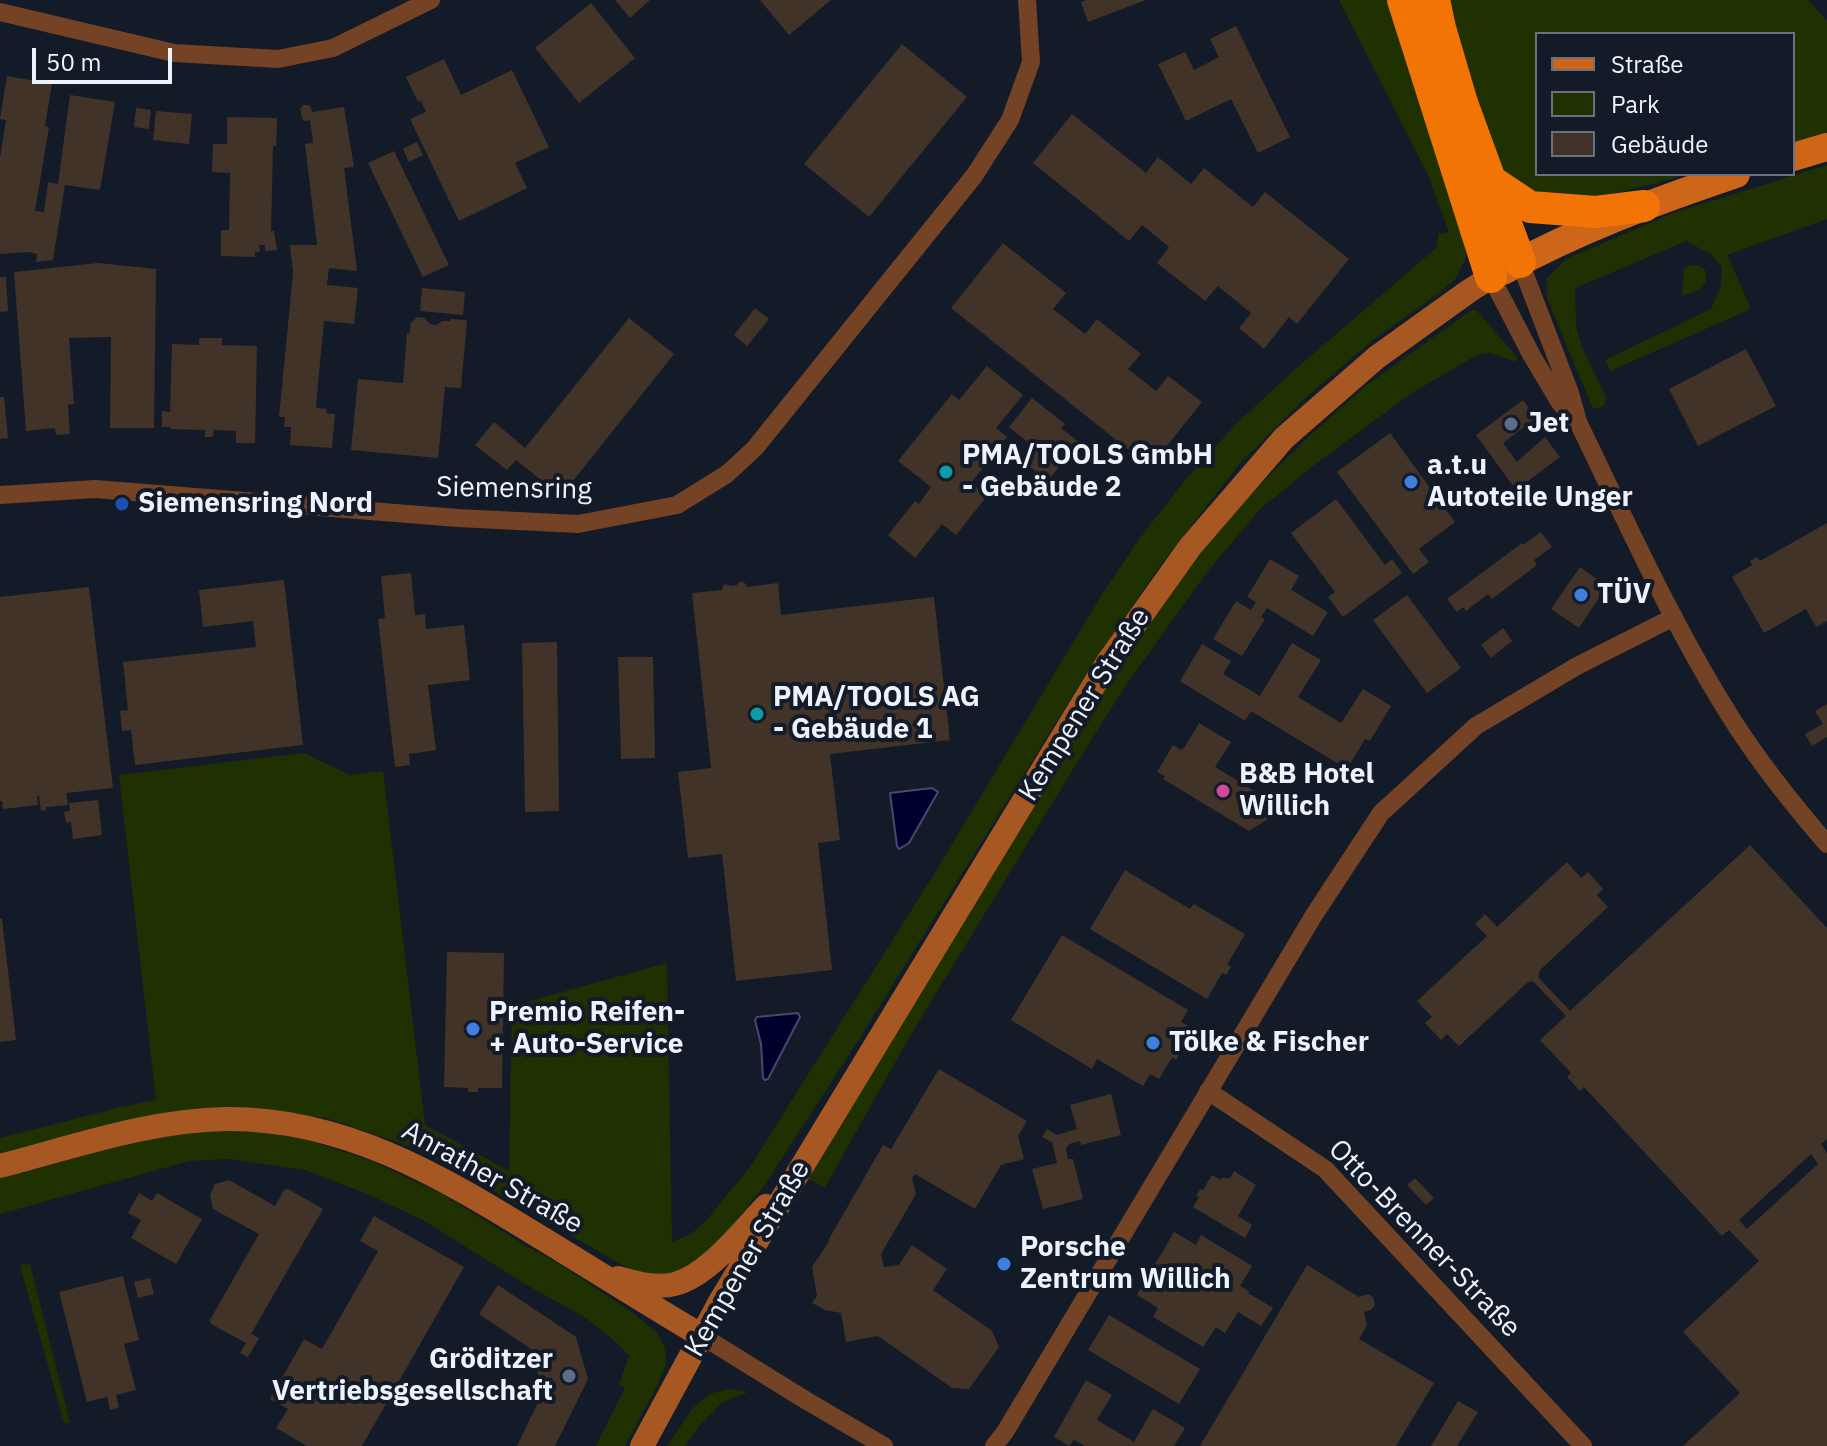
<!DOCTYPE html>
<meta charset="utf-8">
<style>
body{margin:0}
#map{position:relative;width:1827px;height:1446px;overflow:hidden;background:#131b28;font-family:"IBM Plex Sans",sans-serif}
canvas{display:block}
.legend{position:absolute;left:1535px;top:32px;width:260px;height:144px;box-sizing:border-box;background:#131b28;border:2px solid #6a717d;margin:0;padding:10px 14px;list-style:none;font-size:24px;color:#edf3fd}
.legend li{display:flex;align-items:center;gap:16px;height:40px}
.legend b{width:40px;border:2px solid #6a717d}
.scale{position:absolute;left:32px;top:48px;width:140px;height:36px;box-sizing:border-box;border:4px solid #edf3fd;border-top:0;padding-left:10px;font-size:24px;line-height:28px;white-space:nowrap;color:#edf3fd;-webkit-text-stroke:6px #131b28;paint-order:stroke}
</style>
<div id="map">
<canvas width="1827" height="1446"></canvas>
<ul class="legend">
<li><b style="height:10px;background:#ce661a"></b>Straße</li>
<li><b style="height:22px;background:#1f3100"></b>Park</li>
<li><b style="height:22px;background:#413327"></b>Gebäude</li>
</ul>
<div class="scale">50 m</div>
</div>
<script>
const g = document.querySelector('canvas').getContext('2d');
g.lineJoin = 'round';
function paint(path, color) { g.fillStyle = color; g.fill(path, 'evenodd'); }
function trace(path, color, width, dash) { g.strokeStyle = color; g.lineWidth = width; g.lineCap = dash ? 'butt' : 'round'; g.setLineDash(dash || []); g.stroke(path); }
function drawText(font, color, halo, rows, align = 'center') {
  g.font = font + ' "IBM Plex Sans",sans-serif'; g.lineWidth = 8; g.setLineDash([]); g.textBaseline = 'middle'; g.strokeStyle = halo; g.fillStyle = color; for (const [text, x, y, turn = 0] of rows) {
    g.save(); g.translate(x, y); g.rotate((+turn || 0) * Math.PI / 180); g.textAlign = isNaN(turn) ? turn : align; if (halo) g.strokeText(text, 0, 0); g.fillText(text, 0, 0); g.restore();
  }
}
const green = new Path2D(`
 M1339 0H1391L1403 53 1466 246 1465 260 1456 278 1438 294 1373 340 1302 401 1241 462 1159 567 1091 666 863 1033 764 1186 743 1212 710 1252 671 1276H650L629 1269 471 1178 409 1146 326 1118 252 1109 0 1155V1138L121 1107 156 1100 119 775 304 753 350 775 383 771 425 1125 509 1171 512 1006 667 963 672 1242 691 1234 704 1223 750 1167 936 871 1101 596 1140 538 1186 479 1236 424 1290 374 1436 248 1439 232 1441 234 1449 232 1428 175Z
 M1447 0H1808L1827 21V133L1793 142V34H1537V174H1687C1643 188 1600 197 1554 205L1497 170Z
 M1827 165V219L1727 255 1751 309 1610 371 1605 360 1711 309 1721 286 1722 267 1712 255 1686 241 1575 288 1576 326 1582 347 1606 397 1604 406 1593 409 1547 298V278L1566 259 1673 213Z
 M1692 265H1698L1705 270C1710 288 1697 292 1682 296L1684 268Z
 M1476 310 1517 357 1516 362 1490 353 1479 354 1465 362 1412 393 1318 462 1259 510 1204 576 1128 682 1078 761 910 1036 825 1187 809 1179 883 1046 1114 674 1210 539 1248 497 1306 439 1368 384 1470 311Z
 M185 1131H258L311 1141 369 1160 444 1195 526 1246 558 1263 633 1313 657 1333 665 1348 666 1364 658 1384 625 1446H596L625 1388 619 1385 629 1356 617 1343 583 1316 525 1284 423 1220 365 1193 305 1170 230 1159 189 1161 0 1214V1176L92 1152Z
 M30 1264 70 1423H64L20 1265Z
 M728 1389 748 1392 723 1402 700 1425 685 1446H667L693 1408 709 1394Z`);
const water = new Path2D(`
 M932 788 938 792 909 843 899 849 897 846 890 793Z
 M798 1013 800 1017 768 1079 765 1080 763 1078 761 1044 755 1020 757 1017Z`);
const building = new Path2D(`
 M615 0H650L630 18Z
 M760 0H831L789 35Z
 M1086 0H1146L1088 22 1081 2Z
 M591 3 635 58 579 103 535 48Z
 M1236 26 1290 137 1258 153 1231 99 1186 121 1158 64 1185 52 1194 70 1219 57 1210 39Z
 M902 44 967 97 869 217 804 164Z
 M444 59 461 95 512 70 549 147 515 163 527 188 459 221 410 119 426 112 421 101 418 102 406 77Z
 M7 76 52 84 45 126 49 127 35 211 44 212 48 182 58 184 70 95 115 102 100 190 65 185 53 260 36 262 37 254 28 252 0 254V158L6 120 0 119Z
 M303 105H308L311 107 312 112 344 107 354 167 344 168 357 271 329 268 327 285 358 288 354 324 324 321 316 405 317 408 327 409 326 413 335 414 332 448 290 445 291 427H284L285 417H279L293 273 290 245H317L305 144 313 143 310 120 304 121 302 118 300 109Z
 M136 108 151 110 149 129 134 127Z
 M156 111 192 114 189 144 153 140Z
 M1072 114 1146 173 1158 157 1191 184 1204 168 1253 207 1265 192 1349 259 1297 324 1289 317 1264 349 1239 328 1251 313 1218 286 1205 301 1157 263 1169 247 1142 225 1129 241 1033 163Z
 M227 117 277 118 276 146H273L271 231H274L277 250 265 251V245H259L260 252H255V257L221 256V230H229L230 173 212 172 213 144H227Z
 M417 142 423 155 409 162 403 149Z
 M394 151 449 265 423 277 368 163Z
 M1003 243 1066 293 1053 309 1085 334 1097 319 1141 354 1128 369 1156 391 1168 376 1202 402 1150 467 951 308Z
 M98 263 156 269 154 428H110L111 337 69 338 74 404 68 405 70 434 56 435 55 428 26 431 14 272Z
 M0 277H6L8 311 0 312Z
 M422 288 465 292 463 315 420 311Z
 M755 308 769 319 747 346 734 335Z
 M417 317 424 318 430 324 436 325 442 321H450V319L467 320 461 388 445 387 438 458 351 450 358 379 403 383 407 333 409 335 411 323Z
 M629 318 674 354 561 496 516 460 507 470 475 445 494 422 525 448Z
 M199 338H222V345L257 346 255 443H236V431L214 430 213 437H205V430L170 429V427H162V411L170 412 172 344 199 345Z
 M1746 349 1776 406 1698 446 1669 389Z
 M987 366 1023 395 996 428 1007 437 971 483 987 496 956 535 942 524 915 558 888 535 915 501 919 504 931 487 898 461 952 394 959 400Z
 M0 397H4L8 438 0 439Z
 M1032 398 1065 424 1061 428 1079 442 1048 481 1025 463 1036 449 1009 427Z
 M1523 400 1536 418 1503 443 1517 462 1545 437 1560 457 1516 490 1476 435Z
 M1390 433 1455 522 1419 549 1429 562 1413 574 1337 472Z
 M1336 499 1385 565 1392 559 1402 573 1343 617 1328 597 1335 592 1291 533Z
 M1827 523V621L1816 627 1806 609 1764 633 1732 577 1752 565 1750 561 1757 557 1760 561Z
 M1541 532 1552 547 1534 560 1537 565 1492 599 1488 594 1466 611 1463 607 1457 612 1447 599 1522 543 1523 545Z
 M1270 559 1299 576 1291 590 1328 612 1313 636 1267 608 1261 617 1265 619 1242 656 1213 639 1236 601 1251 610 1256 602 1247 597Z
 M1580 567 1607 586 1579 628 1551 609Z
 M411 573 415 615 425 614 426 629 464 625 470 680 428 685 436 750 409 754 410 765 395 767 378 619 385 618 381 576Z
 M284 580 303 745 135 765 131 730 122 731 120 711 128 710 123 662 256 647 253 621 203 627 199 590Z
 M739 582H744L747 587 778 583 781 615 934 597 950 740 830 754 840 840 818 843 832 970 736 981 722 854 688 858 678 772 711 768 692 593 722 590 724 584 731 586 737 585Z
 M89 587 113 788 66 793 68 805 46 807V810L41 811 39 796H37L38 805 3 809 2 801H0V597Z
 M1407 595 1461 668 1427 693 1373 620Z
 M1503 628 1512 641 1491 658 1481 645Z
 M557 642 559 811 525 812 522 643Z
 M1292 643 1321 660 1298 697 1341 723 1363 689 1391 706 1370 741 1365 739 1347 769 1251 711 1245 721 1180 681 1202 644 1231 661 1223 674 1260 696Z
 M618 657H653L655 758 621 759Z
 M1827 704V737L1812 746 1805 734 1823 724 1815 711Z
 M1199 723 1231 742 1215 767 1269 800 1268 819 1249 831 1163 779 1165 776 1157 772 1173 745 1181 750 1184 748Z
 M98 800 102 835 73 839 71 822 66 823 64 812 70 811 69 803Z
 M1750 845 1827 928V1139L1821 1144 1827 1153V1446H1683L1740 1393 1683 1332 1759 1261 1729 1230 1722 1236 1584 1087 1580 1091 1567 1077 1571 1073 1540 1040 1566 1016 1533 981 1527 983 1459 1046 1447 1034 1441 1040 1425 1023 1432 1017 1417 1001 1487 936 1475 924 1485 914 1497 927 1567 862 1581 878 1588 872 1603 889 1597 895 1608 907 1540 970 1538 977 1570 1011ZM1811 1154 1818 1164 1747 1229 1739 1220Z
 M1125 870 1190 909 1194 904 1245 934 1227 965 1231 967 1226 975 1222 973 1207 999 1090 929Z
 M0 919H2L16 1040 0 1042Z
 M1062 935 1188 1010 1181 1022 1190 1027 1177 1049 1181 1051 1176 1060 1172 1057 1159 1079 1150 1074 1143 1086 1097 1059 1092 1069 1011 1020Z
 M447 952 504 953 502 1088H478V1092H468V1088L444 1087Z
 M939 1069 1027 1121 1018 1136 1024 1159 1001 1165 975 1209 915 1174 912 1178 916 1194 881 1254 884 1267 899 1265 912 1245 947 1269 933 1290 992 1331 999 1347 969 1389 952 1388 878 1336 846 1342 841 1313 825 1310 812 1303 817 1296 812 1267 828 1243 829 1239 883 1145 891 1149Z
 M1111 1094 1121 1135 1081 1145 1080 1141 1069 1144 1066 1149 1068 1159H1073L1083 1199 1043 1209 1032 1169 1057 1163 1052 1142 1042 1137 1047 1129 1057 1135 1077 1129 1070 1105Z
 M1234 1171 1256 1185 1238 1216 1252 1225 1245 1238 1193 1207 1199 1197 1196 1196 1200 1189 1203 1190 1212 1175 1221 1180V1178H1230Z
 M1415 1178 1434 1198 1426 1205 1407 1185Z
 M229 1180 275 1206 284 1190 288 1189 323 1209 251 1334 259 1338 248 1357 240 1353 246 1343 211 1324 210 1320 259 1234 213 1209 210 1195 215 1184Z
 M139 1193 152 1201 157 1193 202 1219 176 1264 131 1238 141 1220 128 1213Z
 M374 1216 464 1267 362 1446H307L276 1428 288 1409 270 1399 304 1339 322 1349 378 1251 360 1241Z
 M1174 1232 1196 1245 1201 1235 1252 1266 1240 1286 1250 1292 1248 1293 1273 1308 1261 1326 1238 1312 1225 1333 1216 1327 1203 1347 1153 1317 1158 1308 1137 1295Z
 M1307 1265 1359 1297 1368 1294 1373 1297 1375 1305 1371 1310 1364 1312 1367 1325 1359 1339 1434 1383 1396 1446H1200Z
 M123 1276 139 1340 124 1344 136 1390 116 1395 119 1407 110 1410 107 1397 87 1402 59 1292Z
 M150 1278 154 1294 138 1298 134 1282Z
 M498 1285 576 1337 588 1379 555 1446H517L543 1392 531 1349 479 1314Z
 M1109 1315 1200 1369 1179 1404 1088 1350Z
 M1086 1380 1112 1395 1097 1420 1134 1442 1153 1409 1185 1428 1174 1446H1085L1074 1440 1069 1446 1054 1437Z
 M1458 1401 1478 1412 1457 1446H1431Z`);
const street = new Path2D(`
 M0 12 174 53 278 59 333 48 431 0
 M1520 262 1570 393 1578 422C1628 525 1675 631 1737 727 1764 768 1795 807 1827 844
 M1491 277 1532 356 1560 403 1572 416
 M0 495 95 489 458 518 578 524 677 505 727 474 755 448 974 176 1010 120 1031 62 1027 0
 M1208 1091 1325 1169 1583 1446
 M702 1336 807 1401 884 1446
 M994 1446 1005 1432 1314 915 1381 813 1476 726 1577 666 1674 617`);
const secondary = new Path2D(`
 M0 1166C73 1147 150 1120 226 1119 343 1118 439 1175 535 1234 591 1268 646 1303 702 1336
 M618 1278C636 1283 656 1289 675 1284 709 1275 742 1231 766 1206
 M642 1446 721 1300 1108 662 1190 547 1284 438 1377 357 1469 291 1491 277`);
const primary = new Path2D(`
 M1793 157 1827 147
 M1503 271C1577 230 1656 201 1736 174`);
const highway = new Path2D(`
 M1403 0 1491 277
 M1434 0 1440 28 1462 103 1520 262
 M1488 179 1530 207 1596 212 1644 206`);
const markers = [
 [1511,424,8,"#5c6f8a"],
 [946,472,8,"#0f9aa8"],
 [1411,482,8,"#3f7fe0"],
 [122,504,8,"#1a4fb4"],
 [1581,595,8,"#3f7fe0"],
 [757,714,8,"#0f9aa8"],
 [1223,791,8,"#d1479c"],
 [473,1029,8,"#3f7fe0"],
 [1153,1043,8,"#3f7fe0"],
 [1004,1264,8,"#3f7fe0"],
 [569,1376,8,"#5c6f8a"]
];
const poiNames = [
 ["Jet",1527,424],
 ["PMA/TOOLS GmbH",962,456],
 ["- Gebäude 2",962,488],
 ["a.t.u",1427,466],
 ["Autoteile Unger",1427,498],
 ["Siemensring Nord",138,504],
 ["TÜV",1597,595],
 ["PMA/TOOLS AG",773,698],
 ["- Gebäude 1",773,730],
 ["B&B Hotel",1239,775],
 ["Willich",1239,807],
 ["Premio Reifen-",489,1013],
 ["+ Auto-Service",489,1045],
 ["Tölke & Fischer",1169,1043],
 ["Porsche",1020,1248],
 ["Zentrum Willich",1020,1280],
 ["Gröditzer",553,1360,"right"],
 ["Vertriebsgesellschaft",553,1392,"right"]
];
const streetNames = [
 ["Siemensring",514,489,1],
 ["Kempener Straße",1085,705,-58],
 ["Anrather Straße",492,1178,29],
 ["Otto-Brenner-Straße",1424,1239,46],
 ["Kempener Straße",748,1259,-60]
];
paint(green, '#1f3100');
paint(water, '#00002d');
trace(water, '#47496b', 2);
paint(building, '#413327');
trace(street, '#744224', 18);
trace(secondary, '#a75722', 24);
trace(primary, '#ce661a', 28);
trace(highway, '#f27406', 32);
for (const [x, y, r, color] of markers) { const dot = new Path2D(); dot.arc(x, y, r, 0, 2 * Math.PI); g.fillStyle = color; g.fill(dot); trace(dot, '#131b28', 3); }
drawText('bold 28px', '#edf3fd', '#131b28', poiNames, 'left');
drawText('28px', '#edf3fd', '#131b28', streetNames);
</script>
